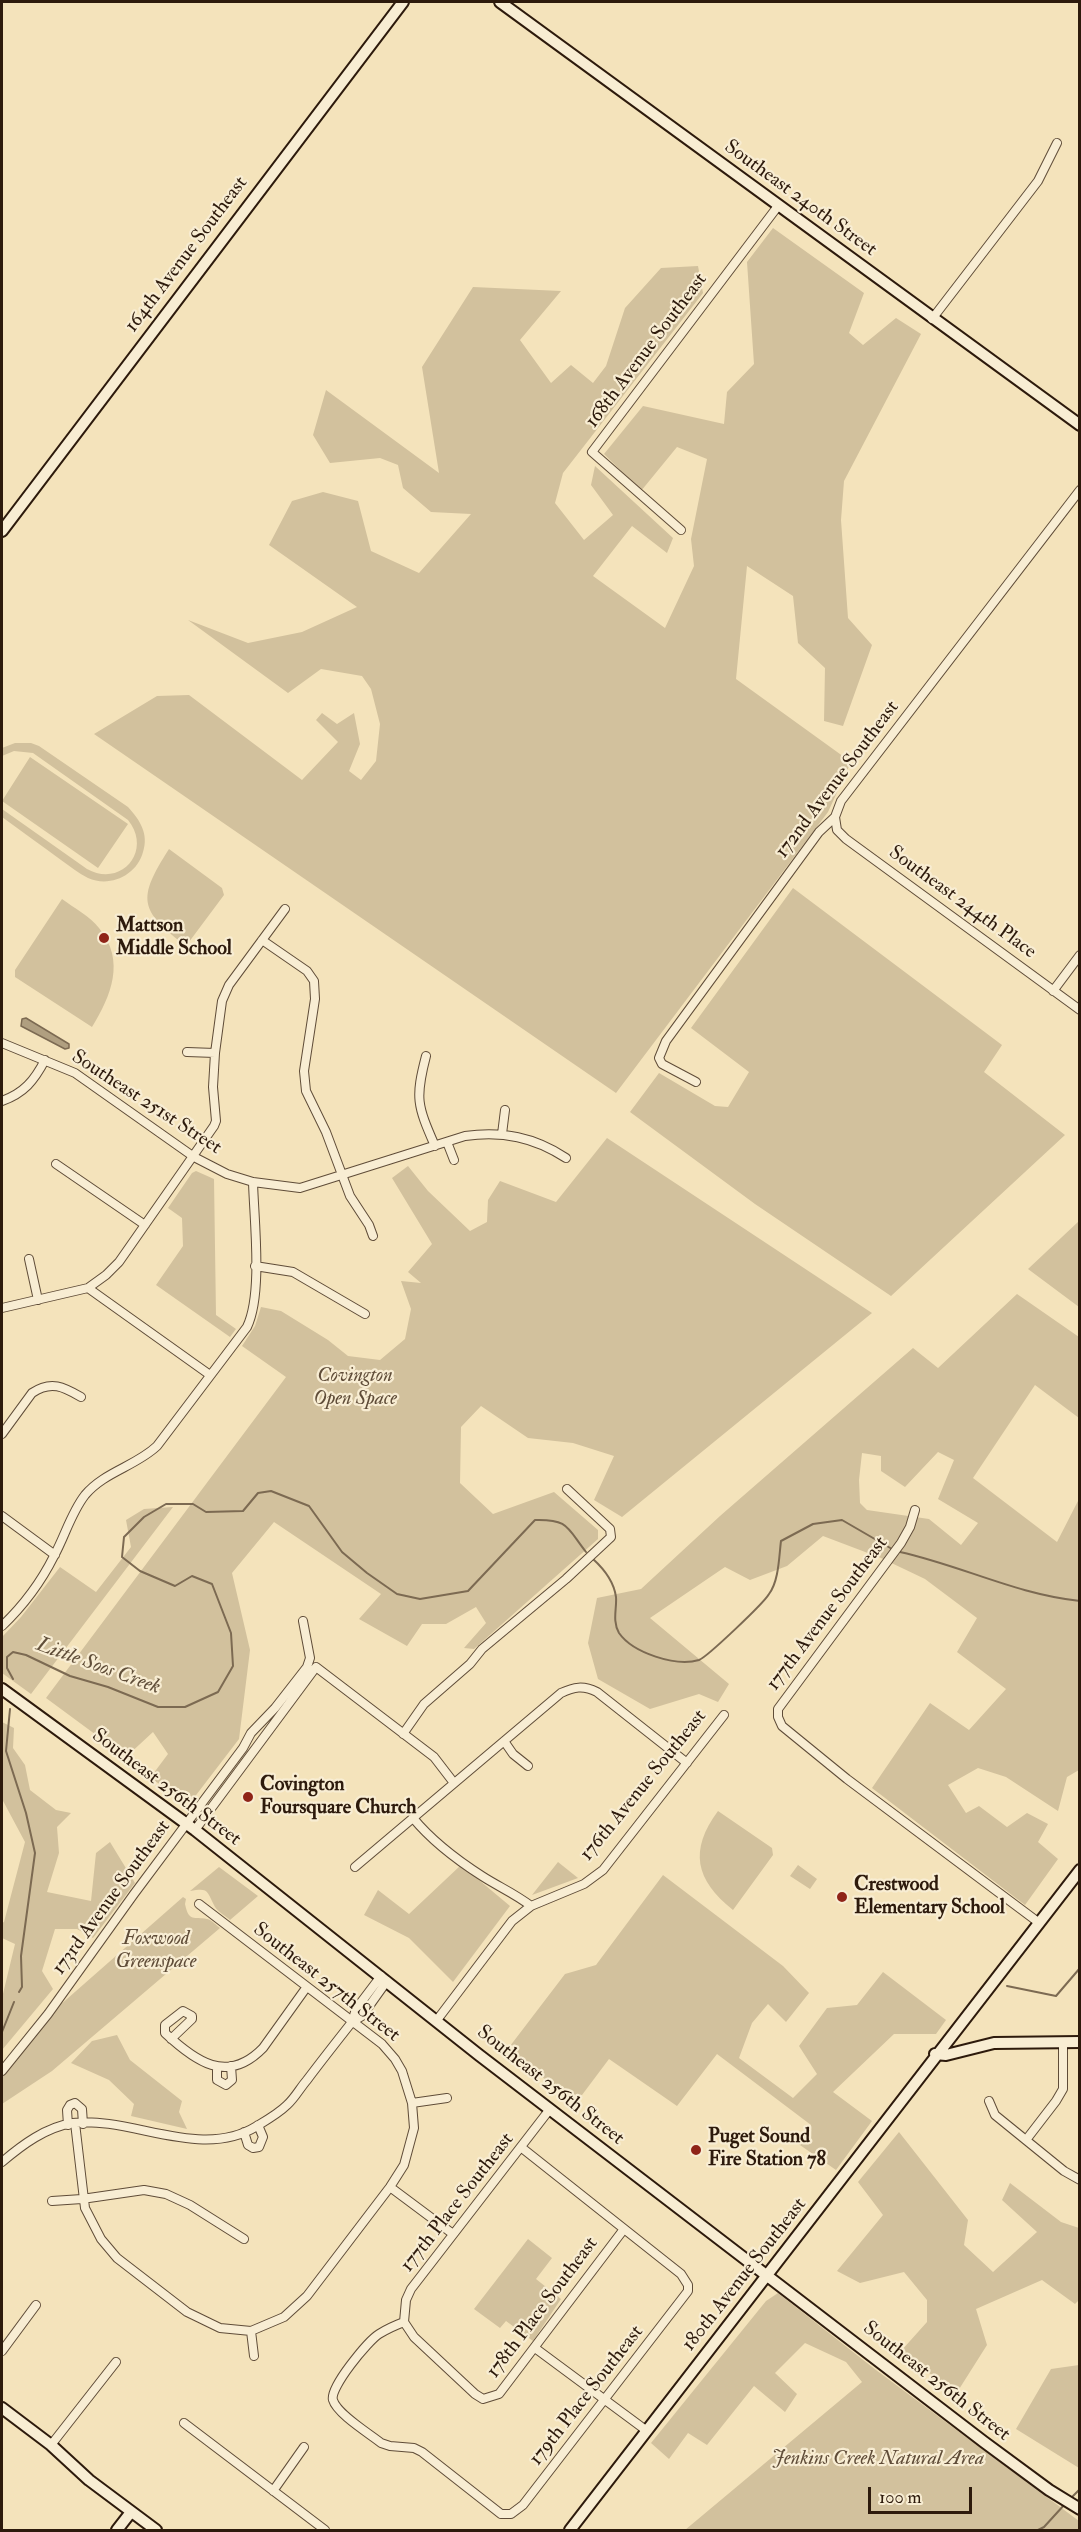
<!DOCTYPE html>
<style>
body{margin:0}
#map{position:relative;width:1081px;height:2532px;overflow:hidden;background:#f4e3bb;font-family:"IM FELL Double Pica",serif}
canvas{display:block}
.frame{position:absolute;inset:0;border:3px solid #2d1a0c;pointer-events:none}
.scale{position:absolute;left:868px;top:2487px;width:104px;height:27px;box-sizing:border-box;border:3px solid #2d1a0c;border-top:0;padding-left:8px;font-size:18px;line-height:21px;white-space:nowrap;color:#2d1a0c;-webkit-text-stroke:4px #f8edd3;paint-order:stroke}
</style>
<div id="map">
<canvas width="1081" height="2532"></canvas>
<div class="frame"></div>
<div class="scale">100 m</div>
</div>
<script>
const g = document.querySelector('canvas').getContext('2d');
g.lineJoin = 'round';
function paint(path, color) { g.fillStyle = color; g.fill(path, 'evenodd'); }
function trace(path, color, width, dash) { g.strokeStyle = color; g.lineWidth = width; g.lineCap = dash ? 'butt' : 'round'; g.setLineDash(dash || []); g.stroke(path); }
function drawText(font, color, halo, rows, align = 'center') {
  g.font = font + ' "IM FELL Double Pica",serif'; g.lineWidth = 4.5; g.setLineDash([]); g.textBaseline = 'middle'; g.strokeStyle = halo; g.fillStyle = color; for (const [text, x, y, turn = 0] of rows) {
    g.save(); g.translate(x, y); g.rotate((+turn || 0) * Math.PI / 180); g.textAlign = isNaN(turn) ? turn : align; if (halo) g.strokeText(text, 0, 0); g.fillText(text, 0, 0); g.restore();
  }
}
const green = new Path2D(`
 M773 228 864 293 849 333 863 345 896 318 921 334 844 481 841 520 848 618 872 645 843 726 824 721 825 668 798 643 793 596 747 566 736 679 851 762 828 812 616 1093 94 734 157 696 189 695 302 780 338 742 316 720 322 713 337 724 354 713 360 744 349 771 361 780 376 761 380 724 371 689 362 676 321 669 288 693 188 620 248 643 302 632 357 607 269 545 292 501 323 492 358 501 371 551 419 573 471 514 431 512 403 488 398 465 380 458 330 463 313 435 326 390 439 473 422 367 473 287 561 291 520 340 551 383 571 365 593 383 606 366 625 308 661 268 698 266 703 293 563 473 555 503 584 540 613 515 591 485 595 466 673 538 667 553 632 526 593 576 665 628 694 566 691 539 707 459 677 447 641 491 604 454 643 406 724 424 727 392 754 364 747 262Z
 M15 743H31L39 746 128 807C140 820 149 834 143 852 137 875 110 888 88 878 78 873 70 866 61 860 41 845 21 831 2 817V809L87 869C121 888 153 851 128 820L33 753 14 751 2 756V748Z
 M30 757 128 824 98 868 2 801Z
 M169 849 222 888 224 895 186 946C139 910 137 899 169 849Z
 M793 888 1002 1045 984 1072 1065 1135 891 1296 755 1204 630 1112 659 1073 715 1106 728 1107 749 1072 691 1028Z
 M62 899C74 908 90 916 99 928 126 961 111 996 92 1027L15 977V970Z
 M607 1138 872 1313 622 1517 594 1500 614 1456 573 1443 528 1438 481 1406 461 1427 460 1483 493 1514 554 1492 598 1530V1539L474 1649 464 1648 486 1623 476 1607 446 1624H422L407 1646 359 1619 381 1594 274 1522 232 1573 250 1650 239 1739 190 1803 150 1778 168 1754 153 1732 126 1757 46 1698 286 1377 242 1346 255 1326 261 1307 281 1311 328 1340 348 1356 380 1360 405 1339 411 1309 401 1281 421 1283 408 1272 432 1244 392 1178 408 1166 428 1191 470 1231 487 1222 488 1200 500 1181 556 1202Z
 M196 1171 214 1179 216 1315 236 1329 230 1337 156 1285 183 1246 182 1218 168 1208 192 1173Z
 M1079 1221V1307L1028 1269Z
 M1017 1294 1079 1337V1418L1035 1385 973 1478 1057 1542 1079 1499V1770L1067 1777 1058 1811 1006 1777 978 1768 948 1785 966 1813 979 1806 1007 1827 1027 1813 1048 1824 1038 1842 1058 1859 1025 1905 872 1788 930 1703 969 1730 1006 1689 957 1652 977 1618 925 1579 881 1558 823 1536 787 1566 750 1580 725 1567 650 1618 729 1684 718 1702 699 1694 650 1709 598 1679 588 1643 597 1598 641 1589 720 1516 913 1348 938 1368ZM938 1452 954 1460 938 1499 978 1523 961 1545 929 1519 867 1510 860 1503 859 1480 862 1453 881 1456V1471L905 1487Z
 M173 1507 31 1694 2 1673V1637L21 1617 60 1567 96 1592 131 1547 126 1520 144 1509Z
 M2 1722 14 1728 13 1748 25 1765 30 1790 56 1810 71 1813 57 1827 59 1853 47 1892 91 1901 96 1853 110 1842 135 1883 93 1938 77 1929H55L42 1971 53 1989 2 2050V1998L15 1944 2 1938V1923L4 1922 25 1842 2 1799Z
 M718 1811 772 1848 773 1855 733 1910C695 1880 689 1850 718 1811Z
 M558 1862 578 1878 532 1895Z
 M461 1865 510 1906 453 1982 409 1938 364 1915 378 1890 409 1914Z
 M798 1865 817 1879 810 1889 790 1876Z
 M219 1867 258 1896 230 1920C226 1916 218 1912 215 1907 206 1890 209 1888 190 1891Z
 M663 1875 783 1966 809 1993 786 2022 768 2004 752 2023 739 2058 793 2098 817 2074 799 2046 827 2008 857 2005 883 1972 946 2020 936 2034H894L833 2092 872 2121 836 2170 797 2143 811 2125 717 2054 677 2106 609 2059 576 2103 507 2050 565 1974 596 1965Z
 M183 1897 186 1899 185 1904C189 1923 194 1916 207 1919 212 1920 217 1926 220 1928L52 2071 2 2104V2076L51 2013Z
 M117 2035 130 2060 182 2101 179 2112 187 2129 131 2116 134 2104 109 2080 71 2063 92 2041Z
 M899 2132 968 2220 964 2245 993 2272 1037 2232 1002 2200 1010 2183 1061 2222 1079 2228V2300L1075 2304 1042 2280 976 2309 987 2345 956 2394 901 2351 927 2322V2300L904 2272 860 2283 837 2271 883 2215 858 2182Z
 M528 2239 552 2258 536 2279 561 2299 533 2341 506 2321 500 2328 474 2309Z
 M778 2293 876 2370 1079 2521V2530H685L862 2382 846 2362 805 2343 775 2373 797 2394 785 2412 754 2386 707 2445 688 2433 669 2459 651 2443 766 2301Z
 M1079 2365H1080L1079 2468 1016 2429 1051 2369Z`);
const water = new Path2D(`
 M26 1018 69 1044V1048L65 1049 21 1026 22 1019Z`);
const stream = new Path2D(`
 M900 1552C963 1566 1015 1594 1080 1601
 M593 1559C604 1569 614 1582 616 1597 617 1608 612 1621 619 1633 633 1653 676 1667 699 1660 707 1657 763 1604 769 1594 779 1581 779 1556 781 1541L813 1524 842 1520 892 1549
 M13 1679 7 1668V1657L13 1652 26 1655 70 1676 108 1687 158 1707H185L218 1692 233 1666 231 1633 212 1584 192 1576 175 1586 140 1571 122 1557 124 1537 144 1517 166 1504H193L206 1512 243 1511 258 1493 271 1491 309 1506 342 1552 367 1573 397 1594 420 1599 468 1591 535 1520C569 1519 567 1528 586 1552
 M10 1709 6 1751 26 1813 35 1853 21 1956 22 1987 19 1992
 M1007 1986 1056 1996 1080 1968
 M2 2032 14 2002
 M1069 2500 1080 2489
 M1038 2530 1044 2527 1065 2504`);
const street = new Path2D(`
 M932 319 1038 181 1057 143
 M681 530 592 452 778 206
 M835 817 837 830 846 839 1080 1010
 M262 940 307 971 314 981 315 999 304 1071 306 1091 326 1132 350 1196 369 1225 373 1236
 M1053 991 1080 955
 M2 1043 75 1073 194 1157 227 1174 253 1182 300 1188 465 1136C503 1131 534 1137 566 1158
 M187 1052 215 1053
 M426 1056C415 1098 417 1105 435 1146
 M696 1082 662 1064 659 1058 666 1041 819 832 835 817 841 801 1080 490
 M2 1101C24 1093 34 1081 45 1060
 M502 1134 505 1110
 M447 1142 454 1160
 M56 1164 145 1225
 M29 1259 38 1300
 M255 1266 293 1272 365 1314
 M88 1288 210 1375
 M2 1308 88 1288 106 1275 119 1262 214 1126 216 1121 213 1087 215 1053 222 1001 229 985 285 909
 M2 1434 32 1393C51 1380 64 1387 81 1397
 M915 1510 910 1527 901 1543 778 1709V1717L782 1726 847 1779 1038 1922
 M2 1516 55 1555
 M2 1626C23 1606 41 1582 54 1556 65 1536 71 1513 85 1495 104 1472 136 1466 157 1446L247 1327C263 1294 254 1220 253 1182
 M403 1734 424 1704 470 1664 482 1649 566 1579 611 1537 610 1529 567 1489
 M504 1741 513 1754 528 1766
 M413 1818C432 1841 457 1860 482 1876 499 1887 514 1893 531 1906
 M195 1830 316 1667 434 1757 454 1783
 M355 1867 561 1693C574 1687 583 1685 597 1692L687 1763
 M381 1976 356 2009 352 2022 362 2016 387 1981
 M437 2020 512 1921 531 1906 584 1884 603 1870 724 1715
 M171 2039 192 2019V2016L183 2011 165 2025V2033C195 2061 227 2085 263 2048L306 1988
 M217 2066V2080L226 2085 232 2080 231 2066
 M2 2071 48 2014 134 1894 243 1748 251 1733 275 1708 307 1667 310 1658 303 1621
 M989 2101 995 2115 1064 2171 1080 2180
 M412 2103 447 2098
 M75 2123 85 2208 101 2239 117 2258 187 2312 220 2328 251 2331 284 2317 307 2296 390 2187 404 2165 414 2128 412 2103 402 2071 395 2059 382 2044 199 1904
 M68 2125 67 2110 70 2105 75 2103 82 2109 83 2124
 M244 2132 248 2145 253 2148 259 2147 263 2137 258 2125
 M1026 2140 1056 2101 1063 2089V2042
 M522 2148 681 2274 688 2285V2291L523 2505 511 2514H501L422 2452 414 2448 390 2446 381 2443C370 2434 337 2414 333 2400 329 2388 368 2341 379 2334 387 2329 396 2325 404 2322L406 2300 411 2289 550 2109
 M2 2162C22 2145 46 2127 73 2123 132 2116 201 2161 257 2126 267 2120 279 2113 287 2105 295 2098 300 2088 307 2080 322 2060 337 2041 352 2022
 M390 2187 453 2234
 M52 2201 82 2199 144 2190 166 2194 190 2205 244 2239
 M404 2322 414 2337 475 2394 483 2399 499 2394 624 2229
 M251 2331 254 2356
 M535 2348 647 2431
 M2 2351 36 2305
 M184 2423 325 2530
 M51 2445 116 2362
 M273 2491 304 2447`);
const secondary = new Path2D(`
 M500 2 1080 425
 M2 531 403 2
 M2 1689 195 1830 479 2055 984 2442 1049 2490 1080 2509
 M935 2054 946 2055 994 2043 1080 2042
 M2 2408 51 2445 89 2480 156 2530
 M117 2530 131 2512
 M570 2530 1080 1870`);
const markers = [
 [104,938,6,"#8f2418"],
 [248,1797,6,"#8f2418"],
 [842,1897,6,"#8f2418"],
 [696,2150,6,"#8f2418"]
];
const streetNames = [
 ["Southeast 240th Street",800,199,36],
 ["164th Avenue Southeast",187,255,-53],
 ["168th Avenue Southeast",647,351,-53],
 ["172nd Avenue Southeast",838,780,-53],
 ["Southeast 244th Place",962,903,36],
 ["Southeast 251st Street",146,1103,33],
 ["177th Avenue Southeast",828,1614,-53],
 ["176th Avenue Southeast",644,1786,-51],
 ["Southeast 256th Street",166,1788,37],
 ["173rd Avenue Southeast",112,1898,-54],
 ["Southeast 257th Street",326,1983,38],
 ["Southeast 256th Street",550,2086,38],
 ["177th Place Southeast",458,2203,-52],
 ["180th Avenue Southeast",745,2275,-52],
 ["178th Place Southeast",543,2308,-53],
 ["Southeast 256th Street",936,2382,38],
 ["179th Place Southeast",587,2396,-52]
];
const poiNames = [
 ["Mattson",116,927],
 ["Middle School",116,950],
 ["Covington",260,1786],
 ["Foursquare Church",260,1809],
 ["Crestwood",854,1886],
 ["Elementary School",854,1909],
 ["Puget Sound",708,2138],
 ["Fire Station 78",708,2161]
];
const parkNames = [
 ["Covington",355,1377],
 ["Open Space",355,1400],
 ["Foxwood",156,1940],
 ["Greenspace",156,1963],
 ["Jenkins Creek Natural Area",878,2460]
];
const waterNames = [
 ["Little Soos Creek",98,1667,20]
];
paint(green, '#d2c19d');
paint(water, '#b09f80');
trace(water, '#7c6a52', 1.5);
trace(stream, '#7c6a52', 2);
trace(street, '#5f4c38', 10);
trace(secondary, '#2d1a0c', 14);
trace(street, '#f8edd3', 8);
trace(secondary, '#f8edd3', 10);
for (const [x, y, r, color] of markers) { const dot = new Path2D(); dot.arc(x, y, r, 0, 2 * Math.PI); g.fillStyle = color; g.fill(dot); trace(dot, '#f8edd3', 2); }
drawText('20px', '#2d1a0c', '#f8edd3', streetNames);
drawText('bold 20px', '#2d1a0c', '#f8edd3', poiNames, 'left');
drawText('italic 20px', '#5f4c38', '#f8edd3', parkNames);
drawText('italic 21px', '#614f3a', '#f8edd3', waterNames);
</script>
